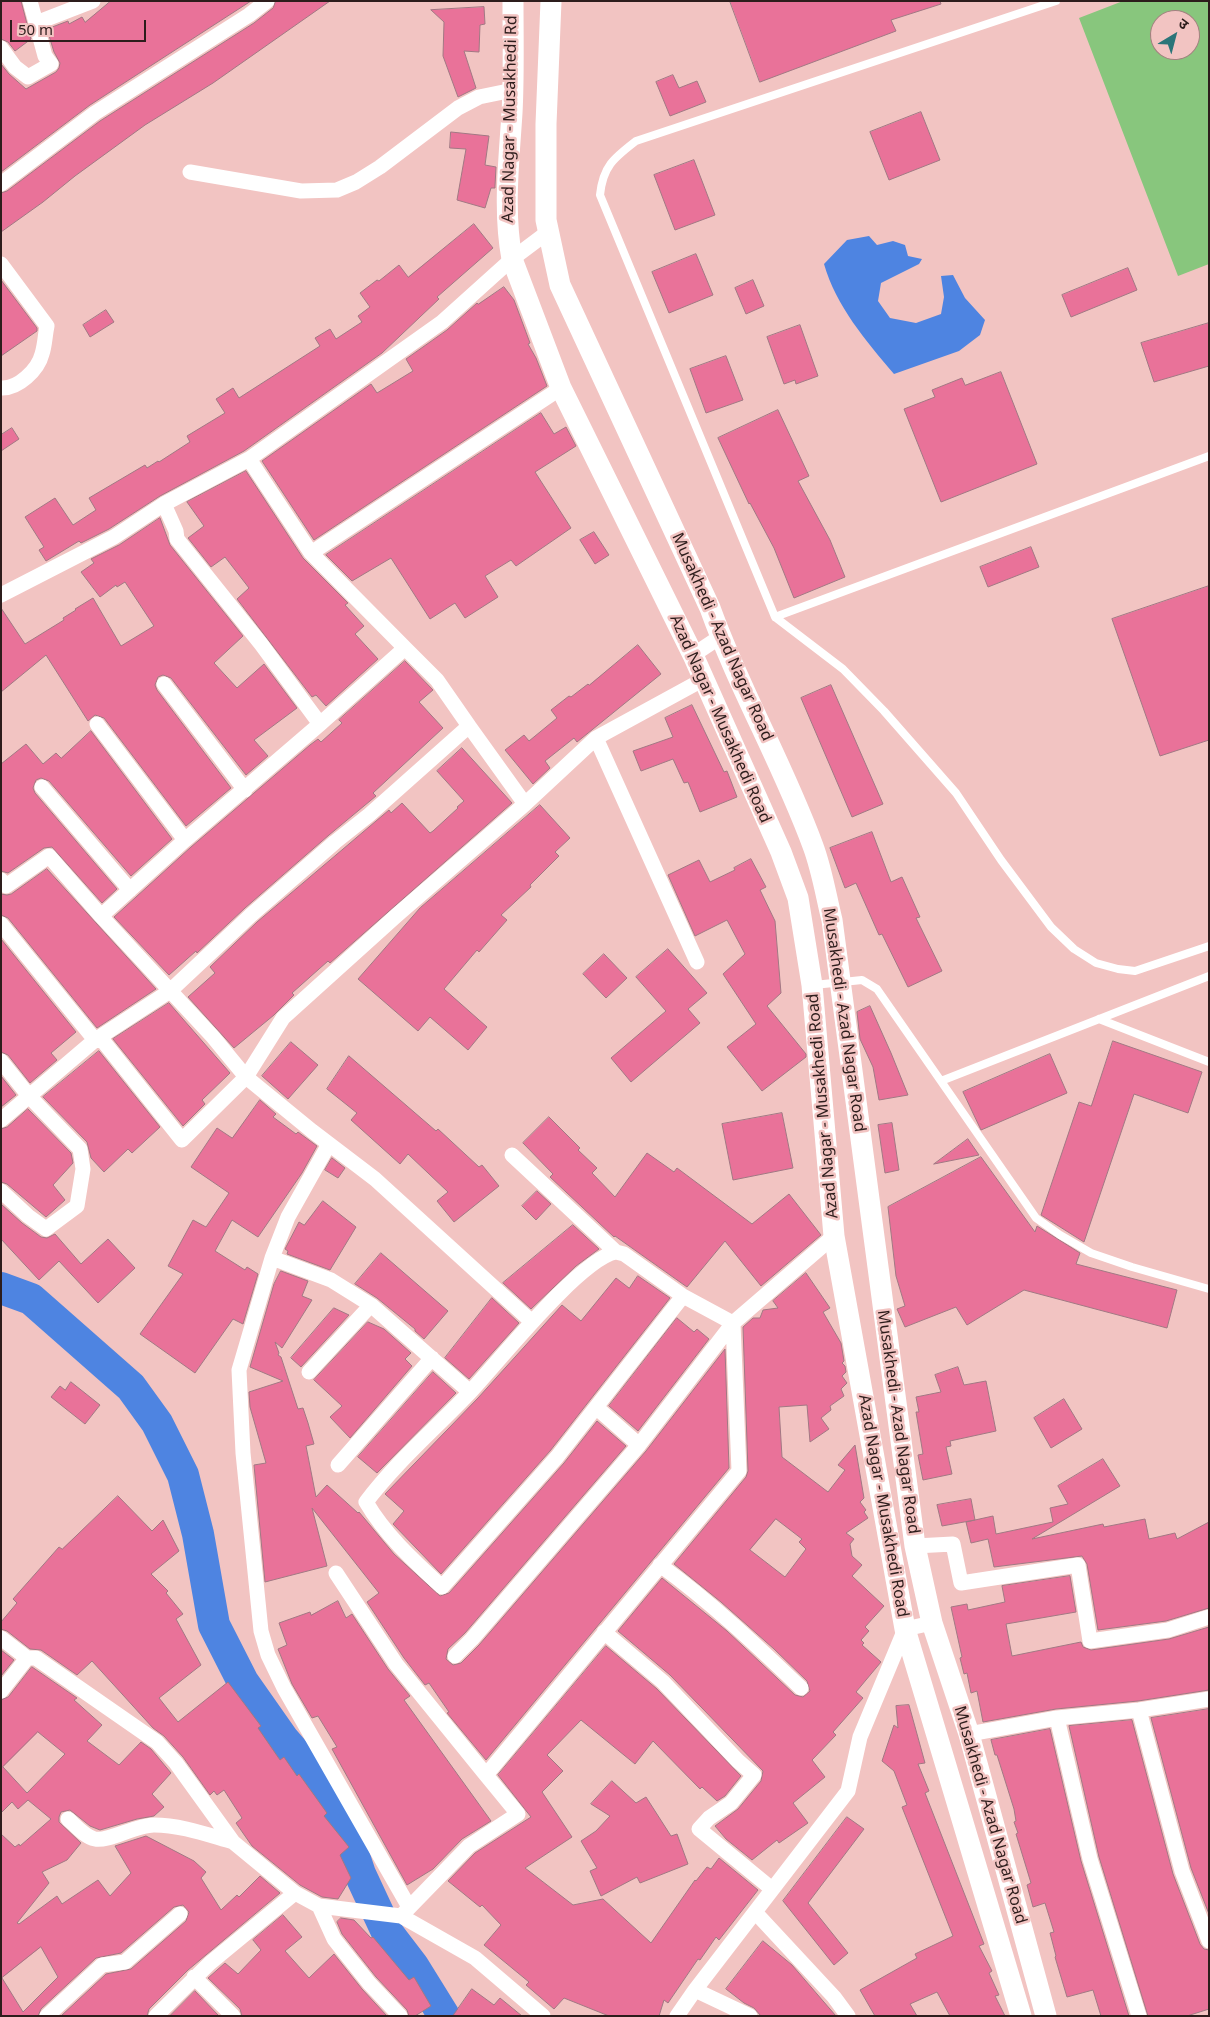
<!DOCTYPE html>
<meta charset="utf-8">
<style>
body{margin:0}
#map{position:relative;width:1210px;height:2017px;overflow:hidden;background:#f2c4c2;font-family:"Noto Sans","Noto Sans Devanagari",sans-serif}
canvas{display:block}
.frame{position:absolute;inset:0;border:2px solid #2d1d1c;pointer-events:none}
.north{position:absolute;left:1150px;top:10px;width:50px;height:50px;box-sizing:border-box;background:#f2c4c2;border:1px solid #a38180;border-radius:50%;rotate:37deg;font-size:14px;font-weight:700;line-height:20px;text-align:center;color:#2d1d1c}
.north::after{content:'';display:block;margin:auto;width:18px;height:22px;background:#2b7579;clip-path:polygon(50% 0,100% 100%,50% 72%,0 100%)}
.scale{position:absolute;left:10px;top:20px;width:136px;height:22px;box-sizing:border-box;border:2px solid #2d1d1c;border-top:0;padding-left:6px;font-size:15px;line-height:18px;white-space:nowrap;color:#2d1d1c;-webkit-text-stroke:4px #f2c4c2;paint-order:stroke}
</style>
<div id="map">
<canvas width="1210" height="2017"></canvas>
<div class="frame"></div>
<div class="north">उ</div>
<div class="scale">50 m</div>
</div>
<script>
const g = document.querySelector('canvas').getContext('2d');
g.lineJoin = 'round';
function paint(path, color) { g.fillStyle = color; g.fill(path, 'evenodd'); }
function trace(path, color, width, dash) { g.strokeStyle = color; g.lineWidth = width; g.lineCap = dash ? 'butt' : 'round'; g.setLineDash(dash || []); g.stroke(path); }
function drawText(font, color, halo, rows, align = 'center') {
  g.font = font + ' "Noto Sans",sans-serif'; g.lineWidth = 5; g.setLineDash([]); g.textBaseline = 'middle'; g.strokeStyle = halo; g.fillStyle = color; for (const [text, x, y, turn = 0] of rows) {
    g.save(); g.translate(x, y); g.rotate((+turn || 0) * Math.PI / 180); g.textAlign = isNaN(turn) ? turn : align; if (halo) g.strokeText(text, 0, 0); g.fillText(text, 0, 0); g.restore();
  }
}
const green = new Path2D(`
 M1123 1H1209V264L1178 276 1079 18ZM1160 20H1190V50H1160Z`);
const water = new Path2D(`
 M869 236 877 245 893 241 905 245 908 256 922 259 919 264 881 283 878 301 890 318 916 323 941 314 944 297 941 276 953 275 965 298 985 320 980 335 959 351 894 374C866 341 836 306 824 264L847 240Z`);
const river = new Path2D(`
 M1 1288 31 1299 131 1387 157 1423 183 1475 198 1534 214 1625 243 1682 283 1739 316 1777 342 1820 360 1874 387 1932 413 1966 444 2016`);
const building = new Path2D(`
 M1 1H21L31 39 15 51 8 42 1 39Z
 M111 1H251L90 105 1 172V64L9 74 26 89 56 72 59 68 60 63 54 52 47 29 68 21 69 24 82 17 85 22Z
 M276 1H330L213 83 145 125 75 176 43 202 1 232V193L7 191 100 121 254 23 273 8Z
 M730 1H940L941 4 891 20 896 31 760 82Z
 M484 7 485 24 480 25 479 52 464 51 476 88 458 97 443 56 444 22 431 10Z
 M673 75 679 88 697 81 706 102 670 116 656 82Z
 M921 112 940 160 889 180 870 132Z
 M451 132 489 136 485 165 496 167 495 186V188H491L485 208 457 200 466 149 450 148Z
 M694 160 715 215 675 230 654 175Z
 M474 224 493 248 437 297 439 299 382 353 244 451 160 496 109 529 81 543 79 541 46 561 39 550 44 547 25 517 55 498 73 525 96 510 89 498 145 465 147 468 158 461 159 462 190 442 187 436 225 413 216 399 233 388 239 398 320 346 315 338 330 329 336 339 362 322 358 316 370 307 360 293 377 280 379 281 399 265 408 277Z
 M696 254 713 295 669 313 652 272Z
 M1128 268 1137 290 1071 317 1062 295Z
 M1 280 37 328V331L1 356Z
 M753 280 764 306 746 314 735 288Z
 M504 287 514 300 530 343 528 344 536 358 547 386 314 540 262 461 371 384 377 393 413 371 406 359 447 330 477 303 478 304Z
 M106 310 114 322 90 337 83 325Z
 M1209 323V366L1154 382 1141 343Z
 M800 325 818 376 796 384 795 380 784 384 767 337Z
 M726 356 743 400 706 413 690 369Z
 M1001 372 1037 464 941 502 904 409 935 397 932 390 962 378 965 385Z
 M778 410 809 476 798 481 830 540 845 577 794 598 774 548 750 503 749 504 718 438Z
 M541 413 554 434 566 427 576 446 535 472 571 528 516 566 511 560 485 576 498 597 465 618 455 603 430 619 391 558 352 581 326 555Z
 M12 428 19 439 1 451V435Z
 M246 471 303 558 348 603 345 605 364 626 355 634 378 659 326 706 316 695 312 697 237 599 249 588 225 557 211 567 188 538 204 526 187 502Z
 M160 518 170 545 243 636 214 663 237 688 264 664 297 708 254 740 268 756 246 775 171 678 163 675 158 677 155 685 157 690 231 788 186 826 104 718 95 715 88 721 46 655 1 692V608L25 644 64 620 63 618 76 610 75 609 93 598 121 646 154 626 125 582 117 587 116 585 100 597 81 572 94 563 91 559 119 545Z
 M594 532 609 555 595 564 580 540Z
 M1031 547 1039 567 988 587 980 567Z
 M1209 586V740L1160 756 1112 619Z
 M638 645 661 674 577 742 574 738 545 761 550 768 533 784 505 750 524 735 529 741 557 718 551 710 569 696 571 697 588 684 589 685Z
 M405 661 433 690 419 702 443 728 373 793 376 796 329 835 245 908 197 953 196 951 169 975 114 917 191 847 310 745 318 739 321 742 342 723 339 720Z
 M831 685 883 804 852 817 801 698Z
 M692 705 724 772 727 771 737 797 700 812 688 782 684 783 673 759 641 771 633 751 673 737 665 718Z
 M91 731 172 839 131 876 49 781 41 778 36 780 33 788 35 793 117 889 102 903 52 847 44 848 8 873 1 871V764L26 744 43 764 56 753 61 758Z
 M462 748 512 803 330 963 328 961 292 993 294 995 274 1015 234 1048 188 997 215 973 210 967 257 922 389 810 391 813 402 803 430 833 433 831 458 808 457 807 464 801 437 771Z
 M540 805 570 838 555 852 559 856 530 885 531 887 501 915 507 920 479 952 477 950 444 989 487 1027 468 1050 430 1017 418 1031 358 979 420 908Z
 M872 832 891 882 902 877 920 917 916 918 942 971 908 987 882 934 879 935 856 883 845 888 830 848Z
 M751 859 766 887 760 890 775 921 781 993 767 1006 806 1054V1057L762 1091 727 1047 756 1024 723 974 745 954 727 920 695 936 668 875 699 860 710 882 735 870 734 868Z
 M47 869 156 989 97 1028 8 918 1 915V894L7 895 11 894Z
 M1 939 76 1032 51 1053 57 1060 30 1083 8 1055 1 1052Z
 M668 949 707 993 688 1009 700 1023 631 1082 611 1058 666 1011 636 977Z
 M604 954 627 978 606 998 583 974Z
 M169 1003 230 1073 202 1100 205 1104 183 1126 113 1039Z
 M870 1006 891 1053 908 1095 879 1100 873 1067 860 1039 857 1012Z
 M1113 1041 1202 1072 1188 1113 1134 1094 1084 1242 1041 1215 1079 1102 1091 1106Z
 M291 1042 318 1065 288 1099 262 1076Z
 M99 1051 160 1127 132 1153 128 1149 104 1172 91 1158 87 1142 43 1097Z
 M1050 1054 1067 1093 981 1130 963 1092Z
 M349 1056 436 1131 438 1129 479 1167 482 1165 499 1186 454 1222 437 1201 448 1192 408 1154 400 1164 351 1120 357 1113 327 1089Z
 M1 1076 16 1095 1 1107Z
 M260 1100 276 1114 273 1117 296 1134 298 1132 317 1146 302 1173 258 1237 232 1220 215 1251 245 1270 247 1267 258 1274 243 1324 233 1319 195 1373 140 1334 183 1274 168 1266 193 1220 206 1227 229 1193 191 1167 217 1128 232 1138Z
 M28 1109 71 1153 73 1163 53 1185 65 1200 46 1217 7 1184 1 1182V1129L7 1127Z
 M782 1113 793 1168 733 1180 722 1124Z
 M549 1117 580 1148 578 1150 597 1168 592 1173 615 1197 647 1153 674 1172 677 1168 752 1224 789 1194 821 1235 761 1286 725 1241 687 1287 615 1236 614 1237 550 1177 553 1174 523 1143Z
 M892 1123 899 1170 885 1173 878 1125Z
 M968 1139 979 1155 934 1164Z
 M981 1157 1035 1232 1037 1226 1080 1253 1076 1264 1177 1290 1167 1328 1024 1290 967 1325 956 1307 905 1327 897 1309 905 1306 896 1276 888 1207Z
 M332 1158 345 1168 338 1178 325 1170Z
 M537 1191 551 1204 536 1220 522 1206Z
 M323 1201 356 1227 330 1270 287 1254 288 1251 285 1249 299 1222 304 1225Z
 M1 1204 22 1223 41 1237 47 1238 55 1234 81 1264 108 1239 135 1268 98 1303 59 1261 39 1280 1 1239Z
 M573 1225 599 1249 576 1266 531 1309 503 1283Z
 M381 1253 448 1311 424 1339 415 1331V1329L377 1298 355 1284Z
 M281 1271 308 1281 302 1296 312 1300 282 1348 275 1342 279 1353 278 1355 281 1357 298 1409 303 1408 308 1423 314 1444 306 1446 316 1497 327 1485 358 1513 359 1512 394 1554 440 1596 449 1593 564 1463 597 1421 626 1446 465 1633 448 1649 446 1659 453 1665 461 1663 479 1645 646 1451 725 1349 729 1468 486 1760 447 1713 449 1712 429 1683 425 1685 404 1658 367 1602 379 1593 312 1508 327 1566 265 1582 254 1465 266 1463 250 1407 249 1392 283 1381 250 1367 274 1284Z
 M806 1273 830 1308 823 1312 841 1343 844 1361 842 1363 845 1366 846 1372 842 1376 847 1383 841 1389 844 1396 830 1406 831 1410 821 1418 829 1429 810 1442 807 1405 779 1407 782 1457 828 1492 845 1470 838 1465 855 1445 864 1498 860 1502 866 1510 864 1512 868 1518 846 1533 854 1539 850 1544 852 1556 862 1565 852 1576 884 1606 865 1627 869 1631 861 1640 864 1643 862 1645 881 1662 856 1692 863 1698 833 1732 836 1735 812 1760 825 1777 793 1803 808 1823 779 1843 777 1840 752 1860 726 1839 715 1826 738 1809 761 1781 763 1771 670 1675 618 1631 662 1578 727 1631 795 1695 803 1697 810 1691 807 1681 774 1649 721 1602 674 1564 746 1477 748 1471 743 1327 753 1318H760L763 1310 778 1308 773 1301ZM776 1519 802 1539 799 1542 806 1549 785 1577 750 1550Z
 M638 1276 670 1298 550 1451 441 1574 393 1524 404 1511 385 1494 478 1398 562 1305 581 1321 616 1278 629 1288Z
 M492 1298 519 1323 469 1379 445 1358Z
 M334 1308 349 1315 301 1367 291 1358Z
 M677 1318 694 1332 697 1329 709 1339 638 1431 609 1406Z
 M368 1322 384 1329 411 1353 405 1359 412 1366 350 1438 330 1417 342 1406 314 1380Z
 M958 1367 964 1385 986 1381 996 1431 950 1441 951 1446 946 1447 952 1474 923 1480 918 1455 923 1454 916 1412H919L916 1397 941 1392 935 1375Z
 M433 1372 456 1393 377 1473 358 1457Z
 M71 1382 100 1405 85 1424 51 1397 60 1386 65 1390Z
 M1064 1399 1082 1429 1051 1448 1034 1418Z
 M1103 1459 1120 1486 1032 1539 1103 1524 1104 1527 1145 1519 1149 1539 1175 1533 1177 1539 1209 1522V1608L1166 1621 1098 1630 1087 1564 1082 1556 994 1567 988 1539 971 1543 966 1522 993 1516 996 1534 1053 1522 1050 1508 1068 1504 1058 1486Z
 M118 1496 152 1531 163 1520 179 1551 151 1574 168 1591 166 1593 183 1614 176 1619 201 1665 159 1698 178 1722 228 1682 261 1726 258 1728 280 1760 284 1757 297 1776 299 1774 327 1813 324 1816 349 1847 340 1855 351 1878 338 1899 322 1897 300 1885 252 1846 236 1823 242 1818 224 1790 217 1795 214 1791 210 1795 183 1757 164 1736 153 1728 92 1661 77 1675 41 1650 30 1649 7 1631 1 1629V1622L17 1603 13 1599 59 1547 62 1549Z
 M971 1499 975 1520 942 1526 937 1505Z
 M1070 1576 1076 1612 1006 1624 1012 1656 1081 1642 1083 1647 1091 1650 1169 1639 1209 1627V1690L1138 1701 1056 1709 983 1722 977 1691 971 1693 967 1673 964 1674 960 1658 962 1657 951 1607 967 1604 968 1610 1005 1602 1002 1586Z
 M338 1601 346 1618 352 1614 388 1669 410 1696 404 1700 491 1821 462 1839 433 1869 407 1885 332 1749 337 1747 318 1716 312 1718 292 1684 278 1649 287 1645 279 1623 310 1612 311 1615Z
 M606 1646 657 1689 741 1776 725 1796 717 1801 702 1787 700 1789 653 1741 635 1764 581 1720 547 1755 563 1771 542 1792 572 1837 525 1868 573 1905 603 1899 651 1943 695 1880 696 1881 707 1867 711 1869 719 1858 758 1890 719 1940 716 1937 700 1960 698 1959 668 2003 664 2000 659 2016H609L564 1998 554 2009 526 1985 529 1982 484 1945 501 1925 482 1905 480 1907 448 1881 475 1853 531 1817 498 1775Z
 M1 1650 14 1660 1 1676Z
 M32 1667 77 1698 74 1700 102 1725 87 1741 119 1765 141 1742 151 1749 171 1773 152 1794 164 1807 154 1816 137 1819 100 1830 90 1826 70 1810 61 1812 59 1817V1822L81 1843 67 1860 42 1872 49 1883 17 1923 19 1924 57 1896 62 1904 98 1880 110 1896 131 1873 115 1846 146 1836 194 1861 206 1872 201 1878 221 1910 237 1895 239 1897 260 1876 280 1893 188 1970 149 2009 147 2016H61L106 1974 131 1969 186 1921 189 1912 183 1905 174 1907 121 1953 96 1958 41 2009 38 2016H1V1834L15 1847 19 1844 20 1846 51 1819 28 1800 18 1809 12 1802 1 1813V1700L8 1697ZM38 1732 65 1754 27 1793 3 1767ZM41 1947 58 1977 23 2012 2 1978Z
 M909 1705 925 1763 918 1764 929 1791 925 1793 984 1944 979 1946 992 1971 989 1973 999 1995 995 1996 1005 2016H950L937 1992 910 2004 917 2016H875L860 1990 917 1958 915 1954 953 1936 902 1807 907 1805 894 1771 882 1761 894 1725 898 1728 896 1706Z
 M1209 1709V1914L1191 1868 1151 1718Z
 M1132 1720 1173 1874 1200 1944 1204 1949 1209 1950V2009L1187 2016H1148L1099 1857 1069 1726Z
 M1050 1729 1081 1861 1129 2016H1101L1093 1990 1067 1997 1055 1957 1056 1956 1050 1933 1054 1932 1045 1903 1033 1907 1027 1885 1031 1883 1016 1834 1018 1833 1014 1822 1016 1821 1014 1809 997 1755H995L991 1740Z
 M612 1781 636 1803 646 1797 671 1836 677 1834 688 1864 640 1883 637 1877 601 1896 590 1871 597 1868 581 1841 596 1831 610 1816 591 1804Z
 M847 1817 864 1829 808 1903 848 1953 834 1965 783 1901Z
 M283 1915 302 1937 285 1951 309 1978 334 1954 362 1989 387 2016H242L240 2009 208 1978 225 1963 238 1974 261 1950 253 1940Z
 M341 1918 354 1920 371 1938 373 1937 409 1980 414 1977 431 2006 415 2016H409L407 2010 376 1977 342 1934 337 1922Z
 M763 1941 792 1965 836 2016H761L754 2008 744 2003 726 1989Z
 M472 1989 494 2005 500 1998 522 2016H453Z
 M195 1991 219 2016H170Z`);
const lane = new Path2D(`
 M1056 1 636 141C614 158 603 166 600 195L775 617 843 669 884 711 956 793 1001 860 1051 927 1074 949 1096 963 1118 969 1135 971 1209 946
 M775 617 1209 456
 M814 985 862 980 877 989 1036 1218 1060 1235 1091 1253 1132 1267 1209 1289
 M1099 1019 1209 1062
 M941 1081 1209 976`);
const street = new Path2D(`
 M36 23 93 1
 M1 48 15 67 28 77 51 64 45 56 30 1
 M190 172 301 191 337 190 356 182 380 167 458 108 479 97 513 90
 M1 184 95 113 249 15 267 1
 M1 264 47 326C45 335 45 345 42 354 38 370 18 389 1 388
 M249 459 311 553
 M164 504 176 531 177 539 261 644 320 724
 M1 595 114 537 164 504 249 459 442 322 512 259 548 232
 M693 655 720 637
 M164 684 245 790
 M97 724 185 840
 M469 726 525 804 397 915 283 1018 246 1077 213 1037 101 916 185 840 320 724 405 648 311 553 561 388
 M596 738 697 962
 M42 787 130 890
 M525 804 596 738 704 679
 M1 880 6 886 49 856 101 916
 M1 924 95 1040 103 1041 182 1140 246 1077 312 1131 375 1179 532 1322
 M1 1061 29 1096 80 1149 83 1169 77 1206 46 1229 28 1216 1 1191
 M1 1120 95 1040 170 991 251 915 335 842 369 815 469 726 437 680 405 648
 M329 1144 288 1217 272 1258 239 1370 243 1453 261 1631 268 1655 284 1688 409 1907
 M512 1155 616 1252
 M616 1252 624 1254 683 1296 557 1457 442 1587C414 1561 386 1536 366 1502 397 1461 436 1428 471 1391 499 1361 580 1259 616 1252Z
 M272 1258 331 1280 371 1305 470 1392
 M309 1372 371 1305
 M597 1408 639 1445 733 1323 834 1236
 M338 1465 432 1358
 M915 1546 953 1544 961 1583 1078 1565 1090 1641 1168 1630 1209 1617
 M660 1565C711 1602 756 1645 801 1688
 M336 1573 396 1664 486 1775 739 1471 733 1323 683 1296
 M604 1632 663 1682 738 1761 754 1775 731 1803 709 1818 699 1829 772 1889
 M1 1638 27 1658H36L157 1742 176 1763 233 1842 295 1893 319 1906 401 1916
 M455 1656 472 1639 639 1445
 M1 1691 27 1658
 M1139 1710 1182 1871 1209 1941
 M1057 1718 1090 1859 1139 2016
 M969 1734 1057 1718 1139 1710 1209 1699
 M486 1775 518 1814 469 1846 401 1916 475 1958 543 2016
 M68 1819C76 1826 85 1837 95 1839 108 1842 136 1825 154 1825 181 1825 208 1835 233 1842
 M319 1906 334 1939 369 1983 400 2016
 M755 1912 834 1997 848 2016
 M194 1977 233 2016
 M695 1990 750 2016
 M47 2016 102 1965 125 1962 180 1914
 M156 2016 210 1963 295 1893
 M677 2016 695 1990 848 1791 860 1737 905 1629 932 1623`);
const secondary = new Path2D(`
 M513 1C513 38 514 76 512 113 509 161 503 211 512 259L561 388 693 655 781 852 798 898 812 985 834 1236 905 1629 1021 2016
 M551 1 546 124V220L560 285 710 608C739 689 783 764 813 846 822 870 826 896 832 920L915 1546 932 1623 969 1734 1046 2016`);
const streetNames = [
 ["Azad Nagar - Musakhedi Rd",510,119,-89],
 ["Musakhedi - Azad Nagar Road",722,637,66],
 ["Azad Nagar - Musakhedi Road",720,719,66],
 ["Musakhedi - Azad Nagar Road",844,1020,82],
 ["Azad Nagar - Musakhedi Road",823,1106,-95],
 ["Musakhedi - Azad Nagar Road",898,1422,82],
 ["Azad Nagar - Musakhedi Road",883,1506,80],
 ["Musakhedi - Azad Nagar Road",990,1815,74]
];
paint(green, '#88c67d');
paint(water, '#4e84e1');
trace(river, '#4e84e1', 32);
paint(building, '#e97299');
trace(building, '#a17883', 1);
trace(lane, '#fff', 8);
trace(street, '#fff', 15);
trace(secondary, '#fff', 21);
drawText('16px', '#2d1d1c', '#f2c4c2', streetNames);
</script>
